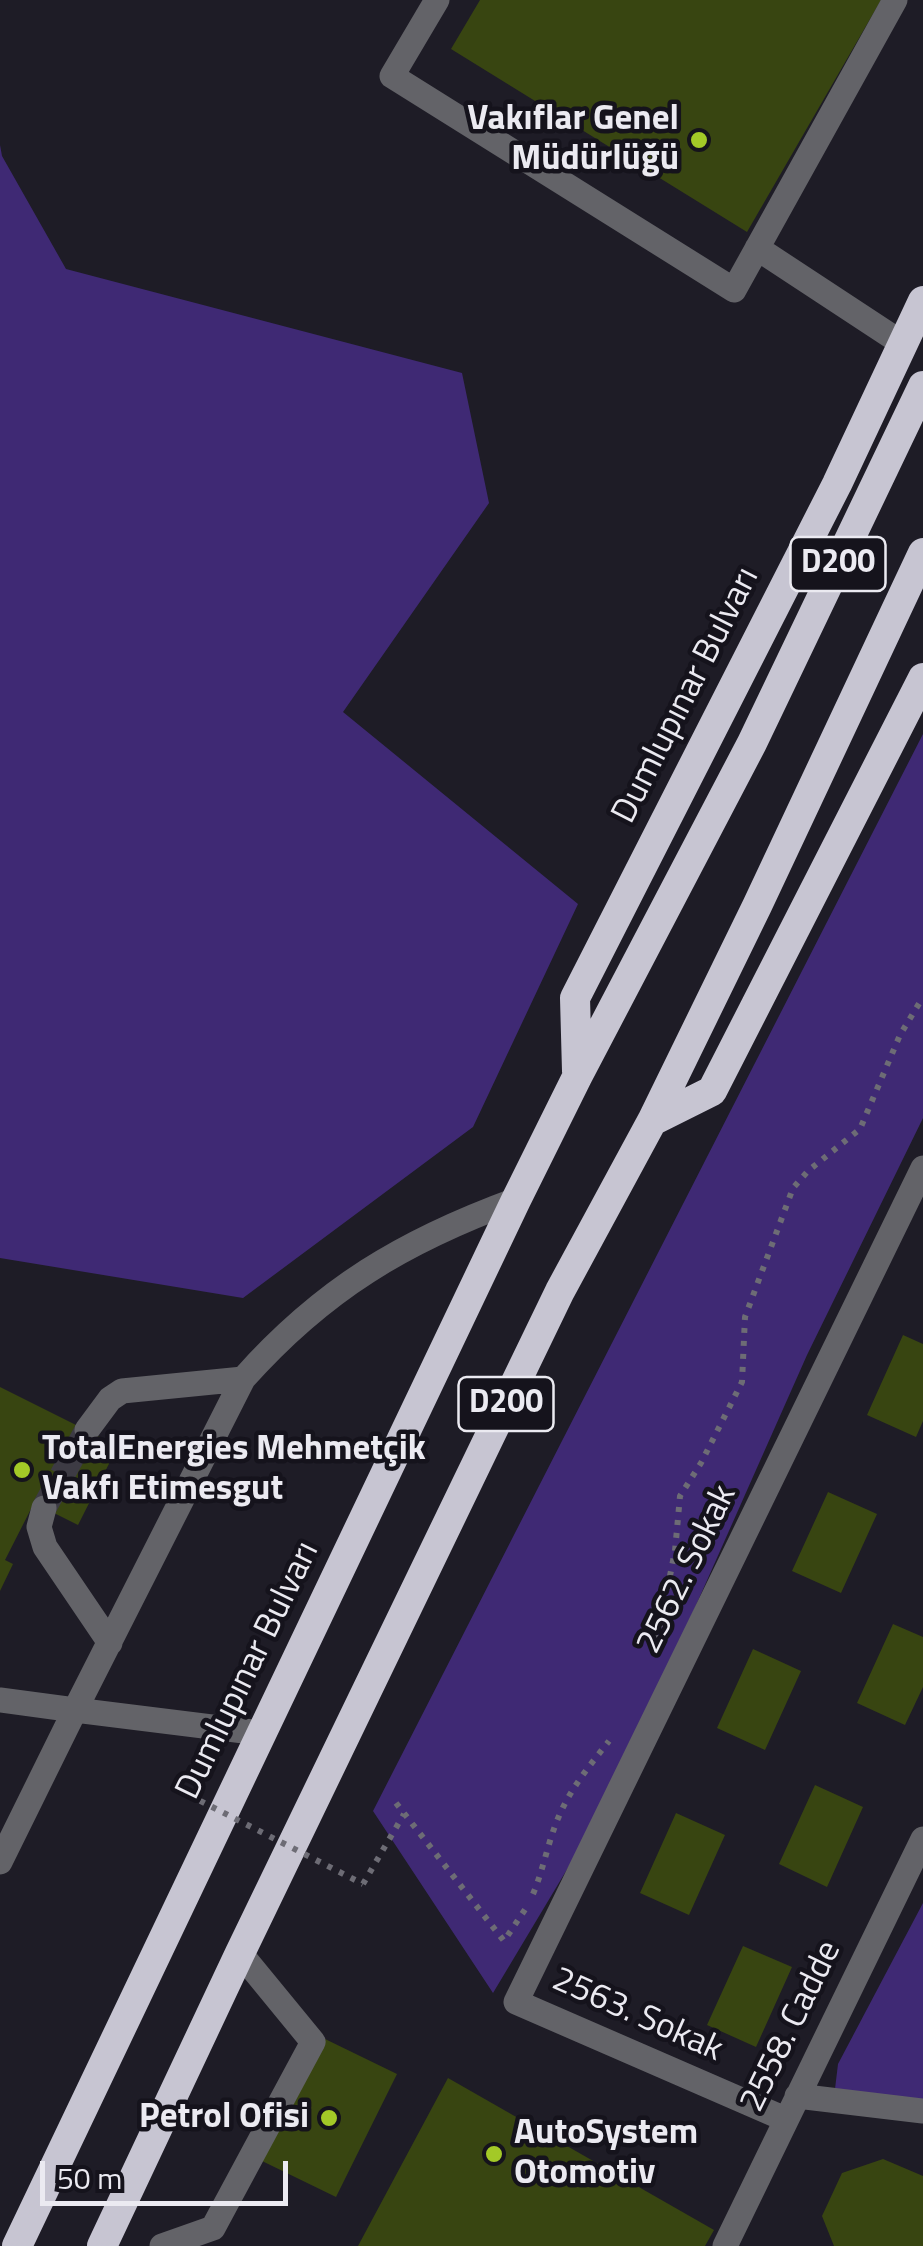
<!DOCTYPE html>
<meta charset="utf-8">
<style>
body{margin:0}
#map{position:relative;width:923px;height:2246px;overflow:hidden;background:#1e1c26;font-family:"Titillium Web",sans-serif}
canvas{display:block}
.scale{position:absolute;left:40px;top:2161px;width:248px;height:45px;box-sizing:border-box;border:5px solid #ebeaf1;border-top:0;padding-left:12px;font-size:30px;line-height:35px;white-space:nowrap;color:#ebeaf1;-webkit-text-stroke:8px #15131c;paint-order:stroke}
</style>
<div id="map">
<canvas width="923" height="2246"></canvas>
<div class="scale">50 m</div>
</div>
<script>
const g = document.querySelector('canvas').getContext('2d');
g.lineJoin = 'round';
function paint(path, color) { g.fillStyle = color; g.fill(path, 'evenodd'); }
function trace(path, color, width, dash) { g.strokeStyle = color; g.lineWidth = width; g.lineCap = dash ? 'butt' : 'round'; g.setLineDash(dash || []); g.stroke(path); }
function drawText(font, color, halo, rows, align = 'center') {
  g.font = font + ' "Titillium Web",sans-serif'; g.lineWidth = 9; g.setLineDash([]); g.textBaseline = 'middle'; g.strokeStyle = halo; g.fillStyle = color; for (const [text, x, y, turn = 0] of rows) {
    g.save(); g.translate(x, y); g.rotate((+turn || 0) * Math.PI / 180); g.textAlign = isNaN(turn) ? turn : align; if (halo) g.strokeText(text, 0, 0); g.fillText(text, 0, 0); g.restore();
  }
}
const green = new Path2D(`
 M0 145 2 156 66 269 462 373 489 503 343 712 578 904 473 1127 243 1298 0 1258Z
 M923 734V1118L807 1355 685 1630 575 1856 493 1993 373 1811Z
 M923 1903V2101L835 2089 838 2064Z`);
const building = new Path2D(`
 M480 0H881L747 232 451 49Z
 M903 1335 923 1344V1421L916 1437 867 1415Z
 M0 1387 118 1446 78 1525 34 1503 5 1560 13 1564 0 1591Z
 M828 1492 877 1514 841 1593 792 1571Z
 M893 1624 923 1637V1687L905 1725 857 1703Z
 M753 1649 801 1671 765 1750 717 1728Z
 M815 1785 863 1807 827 1887 779 1864Z
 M676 1813 725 1835 689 1915 640 1893Z
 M743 1946 792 1967 756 2047 707 2025Z
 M323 2038 397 2074 336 2197 262 2161Z
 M448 2078 714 2230 705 2246H358Z
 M883 2159 923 2176V2246H834L822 2216 842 2173Z`);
const minorTunnel = new Path2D(`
 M44 1508 87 1430`);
const path = new Path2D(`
 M657 1640 675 1551 680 1496 701 1463 742 1382 745 1317 793 1188 808 1171 860 1129 900 1035 923 997
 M396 1803 504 1941 528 1905
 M363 1884 404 1814
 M533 1894C544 1868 548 1841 559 1816 571 1788 590 1765 609 1741`);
const minor = new Path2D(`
 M437 0 392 76 734 290 895 0
 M757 248 903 344
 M87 1430 110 1399 122 1391 243 1379
 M44 1508 39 1527 45 1547 110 1643
 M0 1700 75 1710 243 1379C323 1289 404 1241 516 1200
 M0 1862 75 1710 260 1733
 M797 2096 923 2111
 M785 2119 516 2002 923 1168
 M162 2246 213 2228 313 2042 240 1953
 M725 2246 923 1839`);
const highway = new Path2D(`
 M577 1071 575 998 837 484 923 301
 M652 1121 712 1091 923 678
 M17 2246 516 1200 577 1077 752 743 923 386
 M102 2246 240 1953 560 1291 652 1121 757 906 923 553`);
const pathBridge = new Path2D(`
 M177 1789 363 1884`);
const markers = [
 [699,140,10,"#a3c927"],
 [22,1470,10,"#a3c927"],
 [329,2118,10,"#a3c927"],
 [494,2154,10,"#a3c927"]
];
const shields = [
 [838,564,95],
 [506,1404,95]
];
const shieldNames = [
 ["D200",838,564],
 ["D200",506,1404]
];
const poiNames = [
 ["Vakıflar Genel",679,120],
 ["Müdürlüğü",679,160],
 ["TotalEnergies Mehmetçik",42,1450,"left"],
 ["Vakfı Etimesgut",42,1490,"left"],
 ["Petrol Ofisi",309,2118],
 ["AutoSystem",514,2134,"left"],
 ["Otomotiv",514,2174,"left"]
];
const streetNames = [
 ["Dumlupınar Bulvarı",687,696,-63],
 ["2562. Sokak",688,1570,-64],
 ["Dumlupınar Bulvarı",249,1671,-64],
 ["2563. Sokak",637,2016,24],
 ["2558. Cadde",792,2027,-64]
];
paint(green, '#3f2974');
paint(building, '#384511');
trace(minorTunnel, '#3d3b44', 25, [25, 12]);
trace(path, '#6d6c75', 6, [5, 8]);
trace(minor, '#636368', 25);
trace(highway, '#c7c5d2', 30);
trace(pathBridge, '#6d6c75', 6, [5, 8]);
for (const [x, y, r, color] of markers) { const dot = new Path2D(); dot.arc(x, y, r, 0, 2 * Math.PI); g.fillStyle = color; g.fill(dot); trace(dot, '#15131c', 4); }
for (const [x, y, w] of shields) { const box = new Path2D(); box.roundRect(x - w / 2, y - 27, w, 54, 8); g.fillStyle = '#15131c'; g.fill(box); trace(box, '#ebeaf1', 2.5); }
drawText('bold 32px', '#ebeaf1', null, shieldNames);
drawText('bold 35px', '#ebeaf1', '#15131c', poiNames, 'right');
drawText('35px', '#ebeaf1', '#15131c', streetNames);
</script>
